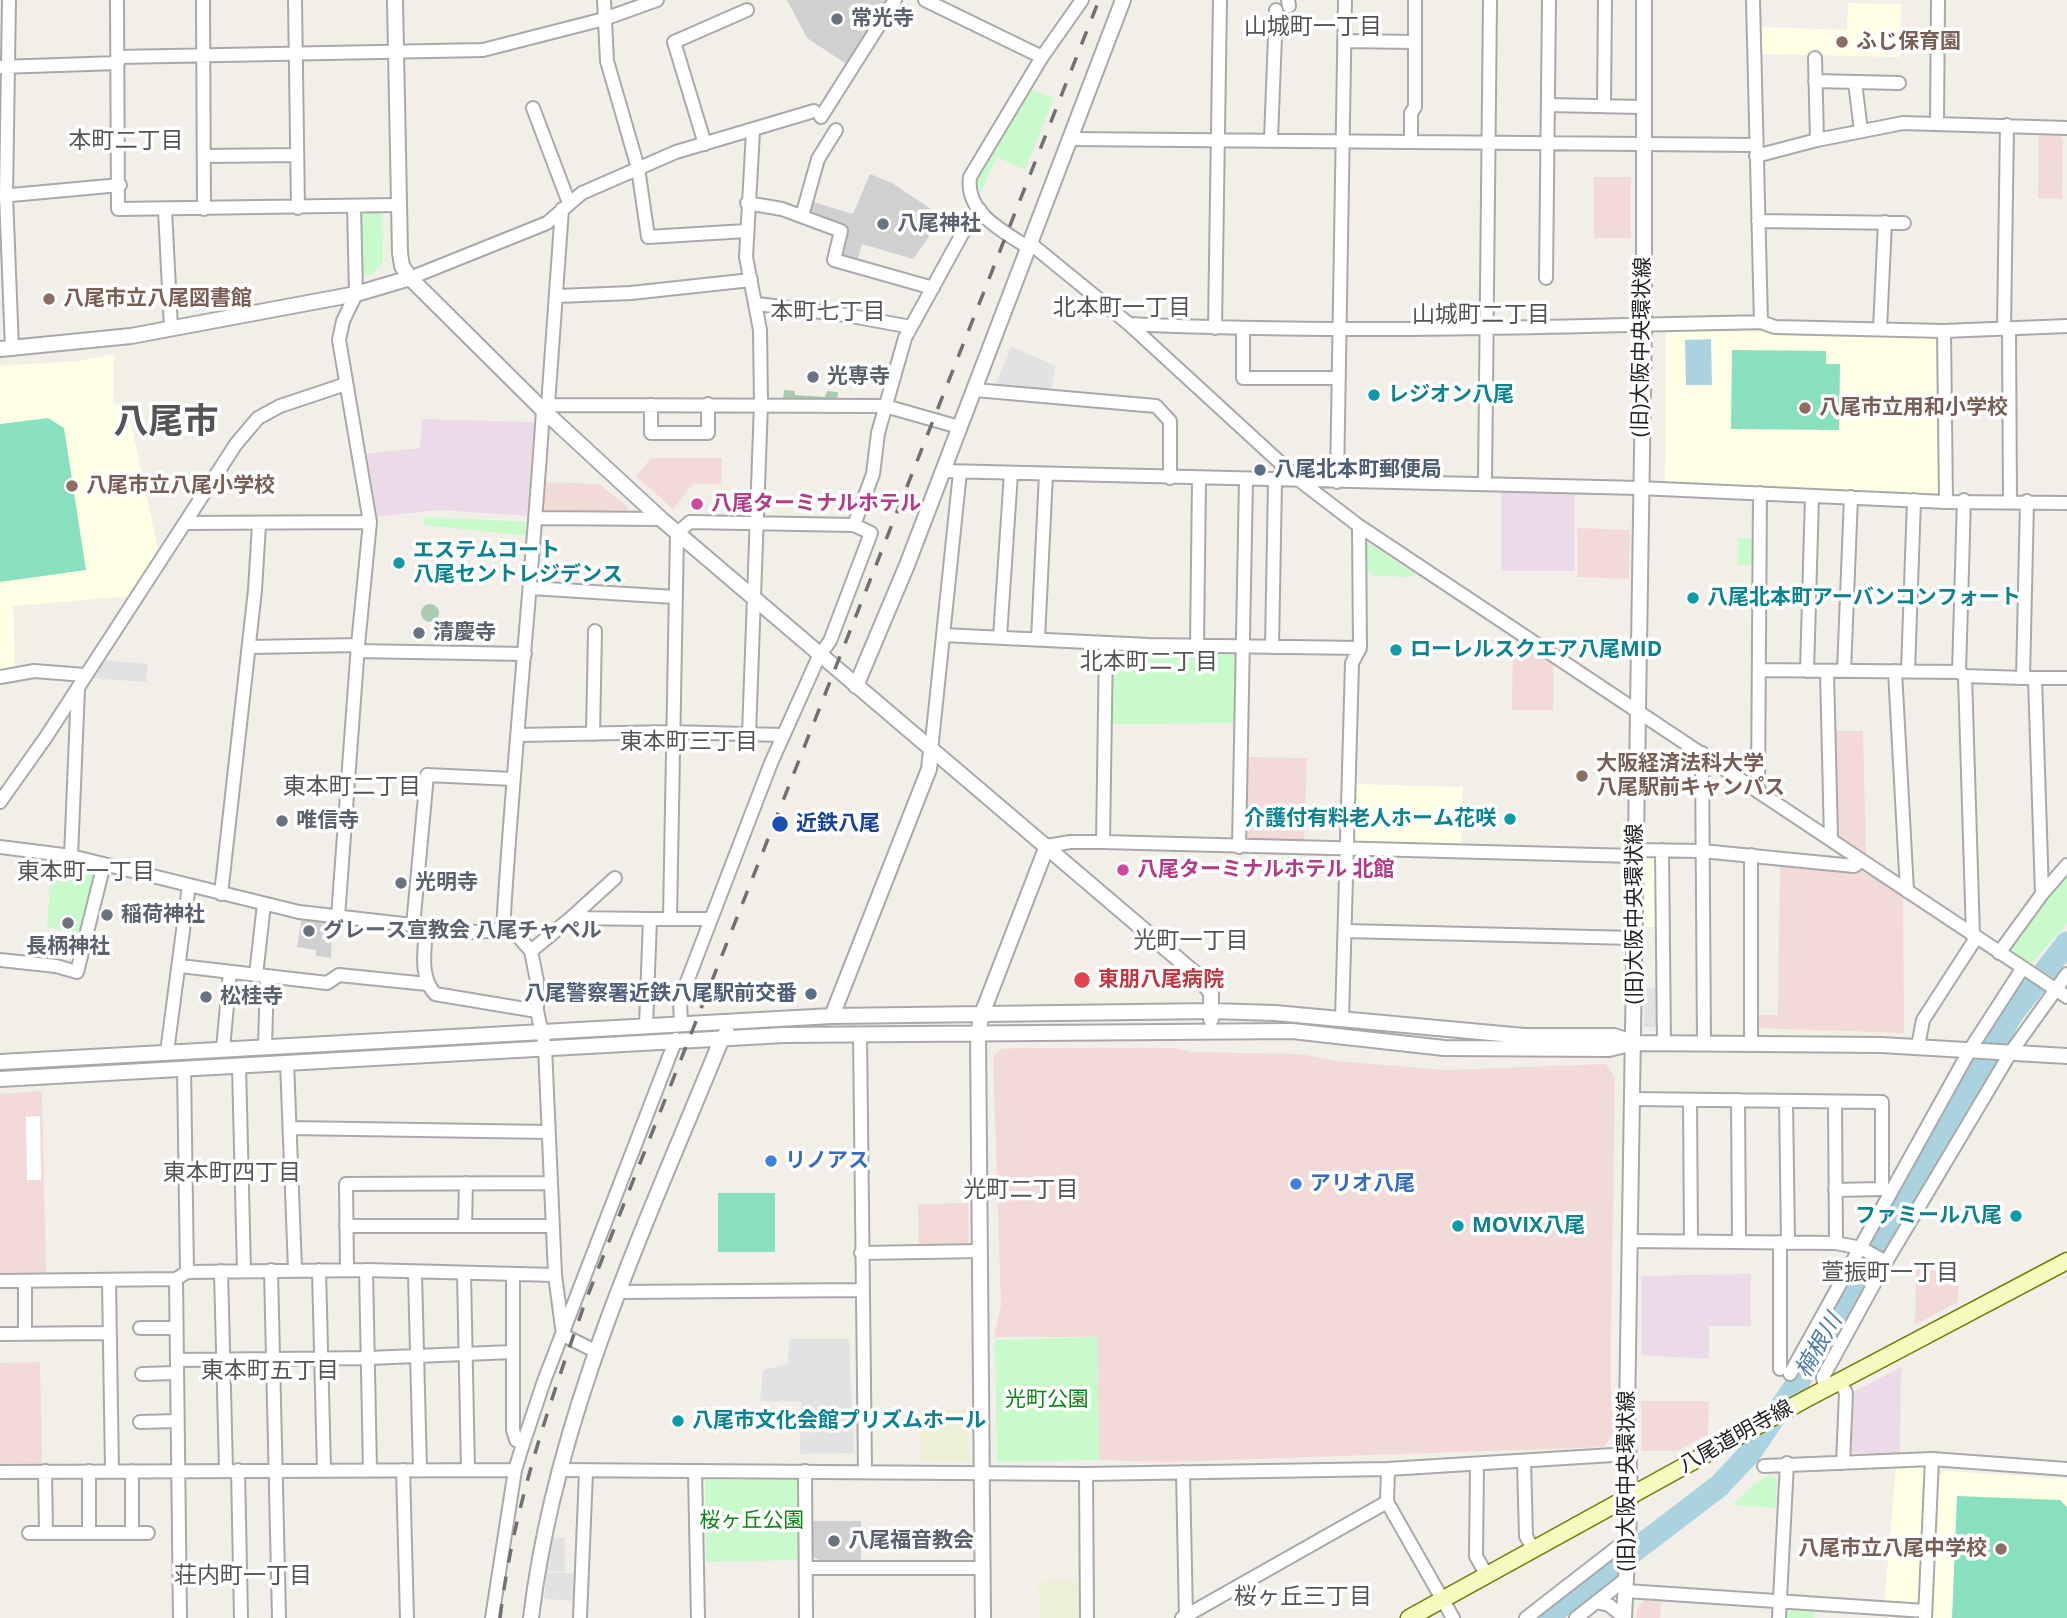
<!DOCTYPE html>
<meta charset="utf-8">
<style>
body{margin:0}
canvas{display:block;background:#f2efe9}
</style>
<canvas width="2067" height="1618"></canvas>
<script>
const g = document.querySelector('canvas').getContext('2d');
g.lineJoin = 'round';
function paint(path, color) { g.fillStyle = color; g.fill(path, 'evenodd'); }
function trace(path, color, width, dash) { g.strokeStyle = color; g.lineWidth = width; g.lineCap = dash ? 'butt' : 'round'; g.setLineDash(dash || []); g.stroke(path); }
function drawText(font, color, halo, rows, align = 'center') {
  g.font = font + ' "Open Sans","Noto Sans JP",sans-serif'; g.lineWidth = 7; g.setLineDash([]); g.textBaseline = 'middle'; g.strokeStyle = halo; g.fillStyle = color; for (const [text, x, y, turn = 0] of rows) {
    g.save(); g.translate(x, y); g.rotate((+turn || 0) * Math.PI / 180); g.textAlign = isNaN(turn) ? turn : align; if (halo) g.strokeText(text, 0, 0); g.fillText(text, 0, 0); g.restore();
  }
}
const commercial = new Path2D(`
 M2039 132H2057L2063 140 2062 199 2038 198Z
 M1594 177H1631V238H1594Z
 M651 458H722L721 484H693L673 509 636 476Z
 M544 482 599 484 629 508 622 516 546 515 541 510Z
 M1577 528 1630 530 1629 579 1577 577Z
 M1513 639 1553 661V710H1512Z
 M1831 731H1863L1866 856 1834 835Z
 M1246 757 1307 758 1304 843 1252 842 1243 836Z
 M1780 863 1862 869 1903 896 1904 1033 1757 1028 1756 1015H1778Z
 M1020 1048H1175L1192 1052 1300 1054 1336 1061 1446 1070 1606 1064 1615 1077 1611 1337V1402L1616 1429 1604 1447 1168 1462 1099 1460 1097 1337H994L1001 1305 993 1056 1002 1049Z
 M42 1091 46 1275H0V1094Z
 M968 1203 969 1241 964 1246 919 1247 918 1204Z
 M1916 1270 1958 1271V1302L1915 1325Z
 M40 1362 42 1464 0 1465V1363Z
 M1641 1401H1709L1708 1434 1678 1451H1641Z
 M1645 1600 1661 1601 1660 1618H1636L1637 1609Z`);
const industrial = new Path2D(`
 M422 419 533 422 540 428 531 516 439 510 374 517 363 454 420 448Z
 M1501 489 1575 490V571H1501Z
 M1751 1274V1326H1705L1709 1327V1359L1641 1355V1276Z
 M1901 1367 1900 1454 1850 1453V1394Z`);
const education = new Path2D(`
 M1848 3 1901 4 1900 57 1759 54 1760 27 1847 30Z
 M1666 331 1942 334 1945 494 1665 482Z
 M114 354 113 401 130 418 159 554 131 596 13 606 15 670 0 673V366L79 361Z
 M1356 784 1463 787 1461 847 1361 845 1355 839Z
 M1648 857H1659V927H1644V860Z
 M1921 1466 1926 1470 1919 1602 1913 1608 1884 1605 1896 1467Z
 M1945 1471 2067 1479V1618H1933L1939 1475Z`);
const religious = new Path2D(`
 M787 0H888L848 65 807 38Z
 M870 174 892 183 943 217 913 259 862 244 857 261 839 255 843 230 806 215 810 201 853 214Z
 M302 917 332 921 331 958 316 956V950L297 947Z
 M812 1521H861V1563H827L813 1557Z`);
const farmland = new Path2D(`
 M919 1409 968 1410 969 1461H920Z
 M1078 1581 1079 1618H1039L1038 1582Z`);
const cemetery = new Path2D(`
 M784 390 795 391V395L825 397 827 391 838 392 837 402 783 400Z
 M421 613a9 9 0 1 1 18 0a9 9 0 1 1-18 0Z`);
const park = new Path2D(`
 M1028 88 1054 98 1025 170 997 157 981 192 975 181Z
 M364 211H382L383 262 374 273 361 278 360 216Z
 M425 517 530 522 529 536 424 525Z
 M1738 538H1752V565H1738Z
 M1368 543 1414 573 1412 577 1374 576 1365 570 1363 546Z
 M1113 651 1233 652 1236 654V723L1111 724Z
 M52 860 97 869 85 934 47 927Z
 M2067 876V924L2030 965 2011 954 2009 947Z
 M1097 1337 1099 1460 997 1462 995 1340Z
 M1771 1475 1777 1478 1776 1508 1732 1505 1755 1483Z
 M705 1480H798L799 1560 706 1562Z
 M1790 1610 1815 1612 1814 1618H1786Z`);
const pitch = new Path2D(`
 M1732 350 1826 351V364H1840L1839 430 1731 429Z
 M48 418 64 428 86 570 0 582V424Z
 M718 1193H775V1252H718Z
 M1957 1496 2060 1500 2067 1507V1618H1952Z`);
const parking = new Path2D(`
 M1011 346 1055 366 1051 391 995 385Z
 M99 660 148 664 146 682 91 678Z
 M1644 988H1660V1027H1644Z
 M789 1339H849L854 1453 800 1454 801 1402 760 1401 763 1370 788 1364Z
 M565 1537V1572L547 1571 553 1538Z
 M547 1572 577 1574V1601L544 1599Z`);
const water = new Path2D(`
 M1711 339 1712 385H1686L1685 340Z`);
const pier = new Path2D(`
 M40 1116 41 1180H27L26 1117Z`);
const river = new Path2D(`
 M1546 1618 1719 1486 1749 1454 1799 1381 2012 1014 2067 943`);
const minor = new Path2D(`
 M9 0 6 195 12 349
 M117 0 118 209 398 205
 M203 0 204 209
 M295 0 298 208
 M604 0 607 61 638 168 648 237 746 231
 M925 0 1042 57
 M1288 0 1289 6
 M1753 0 1761 322
 M1344 41 1415 42
 M118 57 483 50 604 19 657 0
 M1815 58 1817 140
 M0 67 118 63
 M1815 81 1899 83
 M1855 82 1861 131
 M1548 105 1642 107
 M1604 105 1605 0
 M533 108 569 203
 M821 117 895 0
 M1937 122 1938 0
 M1069 139 1755 145
 M1271 139 1276 10
 M1411 142V113L1415 107V0
 M705 144 674 42 747 10
 M204 156 297 155
 M1756 156 1817 140 1903 123 2067 128
 M0 196 120 185
 M747 203 782 209 841 231 834 260 933 288
 M165 210 171 328
 M802 216 818 159 836 130
 M1758 221 1904 223
 M1031 244 1129 324 1299 480 1359 526 2067 997
 M1029 248C1003 231 965 213 970 177L1042 57 1082 0
 M410 278 547 223 582 193 676 152 814 111
 M1546 278 1549 0
 M558 296 631 293 751 280
 M757 304 846 315 911 327
 M1129 324C1339 334 1551 327 1761 322L1775 327 1944 331 2067 326
 M1215 328 1220 0
 M1243 328V378H1339
 M2004 328 2007 125
 M2009 328 2010 501
 M1880 329 1885 222
 M1944 331 1946 502
 M975 390 1156 406 1170 421V478
 M548 405 885 406 959 427
 M651 405V433H708V404
 M944 471 1639 488 1946 502 2067 503
 M1337 482 1345 0
 M1485 484 1490 0
 M535 518 661 519
 M185 523 370 522
 M854 525 873 474 878 433 905 338 962 234 980 210
 M531 588 674 597
 M943 635 1149 645 1360 648
 M1000 637 1011 473
 M1038 639 1046 474
 M1197 646 1199 479
 M249 647 358 645
 M1272 647 1275 481
 M357 651 525 654
 M1759 670 1959 672 1965 676 2023 678
 M1807 671 1812 496
 M1827 671 1831 839
 M1844 671 1851 497
 M1895 671 1907 891
 M1908 671 1914 500
 M1959 672 1964 500
 M1965 676 1973 936
 M0 677 34 671 85 675
 M2035 678H2067
 M593 734 595 631
 M749 734 761 404 760 330 746 257 753 131
 M519 735 672 732 782 735
 M931 751 960 472
 M1702 753 1704 1043
 M1758 789 1760 493
 M0 802 46 737 236 444 258 418 280 406 346 384
 M1103 842 1106 644
 M1047 846 1070 842H1103L1635 856
 M0 847 71 856 299 912 473 932 503 930 517 935 531 951 537 981V1011L545 1047 555 1275 563 1335 597 1352
 M1239 847 1246 480
 M1635 850 1702 851 1854 866 1861 861
 M1662 850 1664 1043
 M71 856 78 689
 M221 894 255 590 259 525
 M2042 894 2067 865
 M338 917 358 645 370 522 339 340 343 321 356 294 354 206
 M571 918 615 878
 M670 918 677 533 690 522 854 525 871 533 830 641 819 656 771 763 680 1000 681 1024
 M413 926 427 775 513 779
 M426 928C425 951 419 975 435 994L537 1011
 M503 930C513 757 532 584 543 410L548 405 562 209
 M1345 931 1634 938
 M531 951 571 918 650 919
 M1999 953 2042 894 2035 678H2023L2027 501
 M0 960 56 966 77 972 104 864
 M180 966 327 983 339 975 427 984
 M256 975 264 904
 M1342 1019 1352 663 1360 648 1359 526
 M646 1026 650 919H710
 M860 1034 865 1470
 M1751 1043V855
 M1918 1046 1923 1020 1976 938
 M265 1047 267 976
 M223 1049 230 972
 M167 1052 189 885
 M287 1062 295 1269
 M239 1065 244 1271
 M184 1068 187 1272
 M1633 1099 1882 1102V1189L1835 1190
 M1690 1100 1691 1241
 M1738 1100 1739 1242
 M1786 1101 1788 1242
 M291 1128 548 1132
 M346 1226H552
 M465 1226 466 1183
 M1631 1241 1836 1243 1835 1102
 M1780 1242V1369
 M1836 1243 1861 1248 1886 1262
 M861 1253 980 1251
 M271 1270 279 1618
 M319 1270 324 1470
 M347 1270 346 1184 550 1183
 M366 1270 370 1470
 M221 1271 226 1470
 M415 1273 420 1470
 M464 1274 468 1470
 M513 1275V1430L516 1440 523 1444
 M176 1279 180 1618
 M0 1281 176 1279 187 1272 366 1270 555 1275
 M109 1281 112 1471
 M620 1292 861 1290
 M140 1328H176
 M25 1333V1282
 M0 1334 109 1333
 M177 1360 369 1358 512 1352
 M142 1374 177 1373
 M1790 1374 1971 1048 2022 969
 M1840 1381 1846 1393 1843 1463
 M1825 1389 1823 1377 1886 1262 2011 1052 2067 974
 M140 1422 178 1421
 M1524 1461 1526 1536 1533 1549
 M1477 1465 1476 1556 1486 1574
 M1764 1466 1932 1459 2067 1469
 M238 1470 241 1618
 M403 1470 407 1618
 M559 1470 1086 1474 1388 1469 1629 1454
 M45 1471 46 1532
 M89 1471V1532
 M695 1471 698 1618
 M805 1471 806 1618
 M0 1472 515 1470
 M1183 1472 1186 1618
 M1086 1474 1087 1618
 M1387 1502 1453 1618
 M29 1533H148
 M132 1533V1471
 M806 1568H982
 M1626 1591 1925 1611
 M1596 1602 1609 1605 1624 1617
 M492 1618 515 1470 523 1444 544 1381 676 1039
 M580 1618 586 1472
 M1182 1618 1387 1502 1388 1469
 M1526 1618 1629 1538
 M1576 1618 1627 1578
 M1779 1618 1787 1463
 M1925 1618 1932 1459`);
const tertiary = new Path2D(`
 M395 0 400 253 402 266 410 278 543 410 661 519 1198 976 1211 993V1019
 M0 349 131 336 356 294 410 278
 M856 686 907 565 1123 0
 M832 1016 929 769 931 751
 M0 1062 832 1016 1211 1011 1275 1013 1524 1036H1614L1633 1042
 M0 1079 784 1035 1292 1031 1444 1048 1609 1049 1634 1043 1881 1045 2067 1056
 M531 1618C555 1415 646 1225 722 1038L727 1033
 M983 1618 978 1033 982 1014 1047 846
 M1624 1618 1630 1496 1627 1415 1644 325V0`);
const secondary = new Path2D(`
 M1409 1618 1806 1399 2067 1261`);
const rail = new Path2D(`
 M500 1618C513 1508 549 1405 586 1300L1099 0`);
const markers = [
 [837,19,7,"#6b7280"],
 [1842,42,7,"#8d6e63"],
 [883,224,7,"#6b7280"],
 [49,299,7,"#8d6e63"],
 [813,377,7,"#6b7280"],
 [1374,395,7,"#0f9aa8"],
 [1805,408,7,"#8d6e63"],
 [1260,470,7,"#5c6f8a"],
 [72,486,7,"#8d6e63"],
 [697,504,7,"#d1479c"],
 [399,563,7,"#0f9aa8"],
 [1693,598,7,"#0f9aa8"],
 [419,633,7,"#6b7280"],
 [1396,650,7,"#0f9aa8"],
 [1582,776,7,"#8d6e63"],
 [1510,819,7,"#0f9aa8"],
 [282,821,7,"#6b7280"],
 [780,824,9,"#1a4fb4"],
 [1123,870,7,"#d1479c"],
 [401,883,7,"#6b7280"],
 [107,915,7,"#6b7280"],
 [68,923,7,"#6b7280"],
 [309,931,7,"#6b7280"],
 [1082,980,9,"#e0444e"],
 [811,994,7,"#5c6f8a"],
 [206,997,7,"#6b7280"],
 [771,1161,7,"#3f7fe0"],
 [1296,1184,7,"#3f7fe0"],
 [2016,1216,7,"#0f9aa8"],
 [1458,1226,7,"#0f9aa8"],
 [678,1421,7,"#0f9aa8"],
 [834,1541,7,"#6b7280"],
 [2001,1549,7,"#8d6e63"]
];
const worshipNames = [
 ["常光寺",851,19],
 ["八尾神社",897,224],
 ["光専寺",827,377],
 ["清慶寺",433,633],
 ["唯信寺",296,821],
 ["光明寺",415,883],
 ["稲荷神社",121,915],
 ["グレース宣教会 八尾チャペル",323,931],
 ["長柄神社",68,947,"center"],
 ["松桂寺",220,997],
 ["八尾福音教会",848,1541]
];
const educationNames = [
 ["ふじ保育園",1856,42],
 ["八尾市立八尾図書館",63,299],
 ["八尾市立用和小学校",1819,408],
 ["八尾市立八尾小学校",86,486],
 ["大阪経済法科大学",1596,764],
 ["八尾駅前キャンパス",1596,788],
 ["八尾市立八尾中学校",1987,1549,"right"]
];
const streetNames = [
 ["(旧)大阪中央環状線",1642,347,-89],
 ["(旧)大阪中央環状線",1635,914,-90],
 ["八尾道明寺線",1736,1437,-29],
 ["(旧)大阪中央環状線",1627,1481,-90]
];
const cultureNames = [
 ["レジオン八尾",1388,395],
 ["エステムコート",413,551],
 ["八尾セントレジデンス",413,575],
 ["八尾北本町アーバンコンフォート",1707,598],
 ["ローレルスクエア八尾MID",1410,650],
 ["介護付有料老人ホーム花咲",1496,819,"right"],
 ["ファミール八尾",2002,1216,"right"],
 ["MOVIX八尾",1472,1226],
 ["八尾市文化会館プリズムホール",692,1421]
];
const serviceNames = [
 ["八尾北本町郵便局",1274,470],
 ["八尾警察署近鉄八尾駅前交番",797,994,"right"]
];
const hotelNames = [
 ["八尾ターミナルホテル",711,504],
 ["八尾ターミナルホテル 北館",1137,870]
];
const transitNames = [
 ["近鉄八尾",796,824]
];
const healthNames = [
 ["東朋八尾病院",1098,980]
];
const shopNames = [
 ["リノアス",785,1161],
 ["アリオ八尾",1310,1184]
];
const parkNames = [
 ["光町公園",1047,1400],
 ["桜ヶ丘公園",752,1521]
];
const neighbourhoodNames = [
 ["山城町一丁目",1313,27],
 ["本町二丁目",126,141],
 ["北本町一丁目",1122,308],
 ["本町七丁目",828,312],
 ["山城町二丁目",1481,315],
 ["北本町二丁目",1149,662],
 ["東本町三丁目",689,742],
 ["東本町二丁目",352,787],
 ["東本町一丁目",86,872],
 ["光町一丁目",1191,941],
 ["東本町四丁目",232,1173],
 ["光町二丁目",1021,1190],
 ["萱振町一丁目",1890,1273],
 ["東本町五丁目",270,1371],
 ["荘内町一丁目",243,1576],
 ["桜ヶ丘三丁目",1303,1597]
];
const waterNames = [
 ["楠根川",1819,1346,-60]
];
const townNames = [
 ["八尾市",166,423]
];
paint(commercial, '#f2dad9');
paint(industrial, '#ebdbe8');
paint(education, '#ffffe5');
paint(religious, '#d0d0d0');
paint(farmland, '#eef0d5');
paint(cemetery, '#aacbaf');
paint(park, '#c8facc');
paint(pitch, '#88e0be');
paint(parking, '#e2e2e2');
paint(water, '#aad3df');
paint(pier, '#fff');
trace(river, '#aad3df', 23);
trace(minor, '#a9a9a9', 16);
trace(tertiary, '#a9a9a9', 18);
trace(secondary, '#707d05', 19);
trace(minor, '#fff', 12);
trace(tertiary, '#fff', 14);
trace(secondary, '#f7fabf', 16);
trace(rail, '#707070', 3.5, [14, 14]);
for (const [x, y, r, color] of markers) { const dot = new Path2D(); dot.arc(x, y, r, 0, 2 * Math.PI); g.fillStyle = color; g.fill(dot); trace(dot, '#fff', 2.5); }
drawText('bold 21px', '#5b616d', '#fff', worshipNames, 'left');
drawText('bold 21px', '#785e54', '#fff', educationNames, 'left');
drawText('21px', '#222', '#fff', streetNames);
drawText('bold 21px', '#0d838f', '#fff', cultureNames, 'left');
drawText('bold 21px', '#4e5e75', '#fff', serviceNames, 'left');
drawText('bold 21px', '#b23c85', '#fff', hotelNames, 'left');
drawText('bold 21px', '#164399', '#fff', transitNames, 'left');
drawText('bold 21px', '#be3a42', '#fff', healthNames, 'left');
drawText('bold 21px', '#366cbe', '#fff', shopNames, 'left');
drawText('21px', '#0c8416', '#fff', parkNames);
drawText('23px', '#555', '#fff', neighbourhoodNames);
drawText('italic 23px', '#4a7aab', '#fff', waterNames);
drawText('bold 35px', '#555', '#fff', townNames);
</script>
